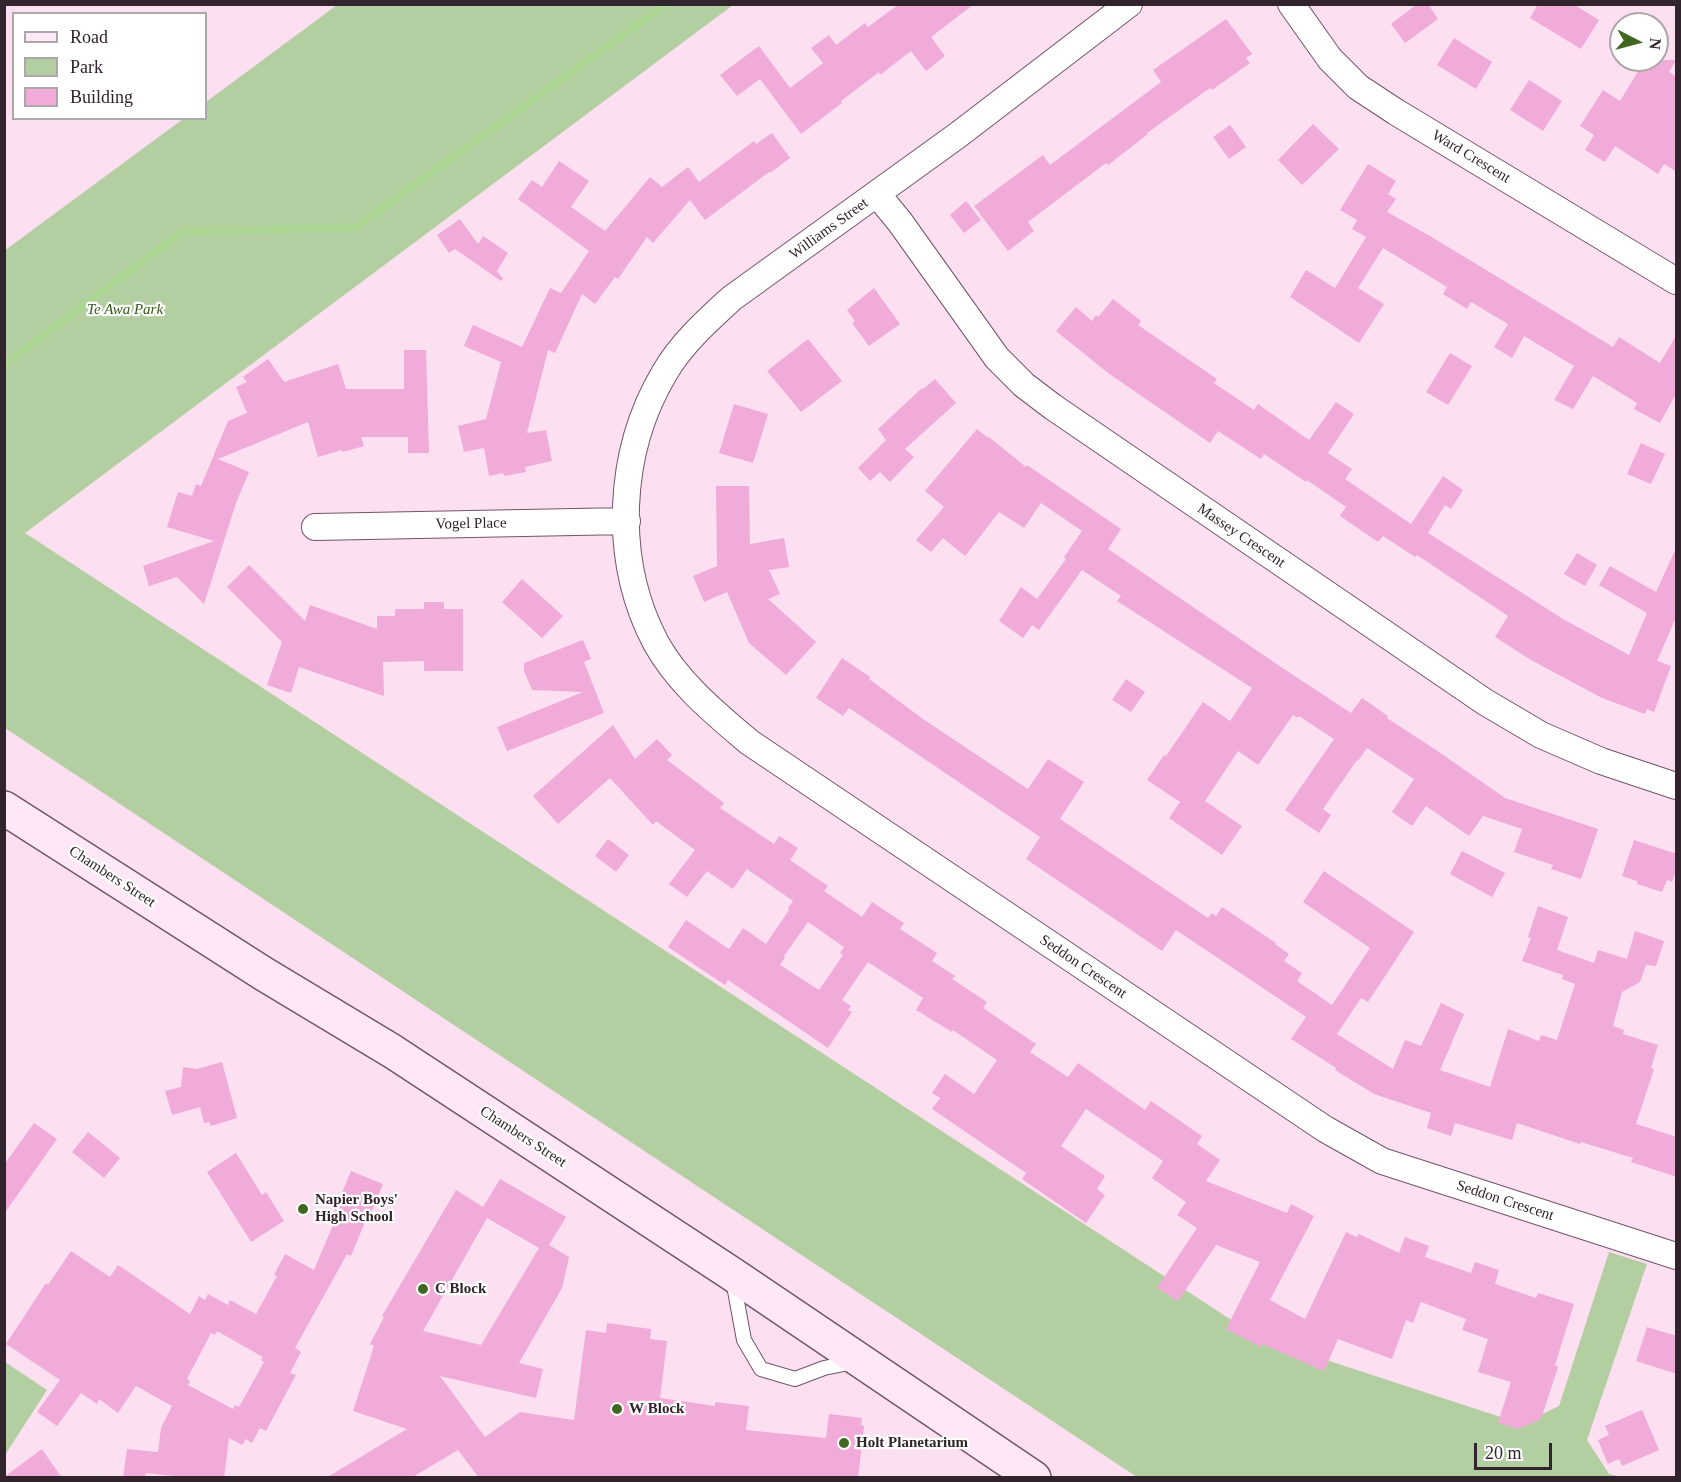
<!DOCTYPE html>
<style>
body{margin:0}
#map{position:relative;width:1681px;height:1482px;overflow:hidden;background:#fcdff1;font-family:"Times New Roman",serif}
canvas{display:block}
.frame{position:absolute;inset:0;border:6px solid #31242c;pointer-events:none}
.legend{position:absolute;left:12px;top:12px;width:195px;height:108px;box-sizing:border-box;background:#fff;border:2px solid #ada7ab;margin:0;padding:8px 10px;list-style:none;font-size:18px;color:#31242c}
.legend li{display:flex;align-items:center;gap:12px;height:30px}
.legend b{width:30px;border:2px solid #ada7ab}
.north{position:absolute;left:1609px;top:12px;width:60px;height:60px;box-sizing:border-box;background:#fff;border:2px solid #ada7ab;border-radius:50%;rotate:96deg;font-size:16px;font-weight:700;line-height:24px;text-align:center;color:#31242c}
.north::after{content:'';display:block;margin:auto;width:21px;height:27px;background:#416722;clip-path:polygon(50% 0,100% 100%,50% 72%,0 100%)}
.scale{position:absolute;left:1474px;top:1443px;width:78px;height:27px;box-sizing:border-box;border:3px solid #31242c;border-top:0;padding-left:8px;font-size:18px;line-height:21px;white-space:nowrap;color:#31242c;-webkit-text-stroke:4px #fff;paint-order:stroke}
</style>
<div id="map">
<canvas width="1681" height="1482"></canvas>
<div class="frame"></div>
<ul class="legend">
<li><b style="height:8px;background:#fee8f7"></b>Road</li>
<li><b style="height:16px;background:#b3cfa2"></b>Park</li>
<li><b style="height:16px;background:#f0abd8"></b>Building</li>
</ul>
<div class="north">N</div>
<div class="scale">20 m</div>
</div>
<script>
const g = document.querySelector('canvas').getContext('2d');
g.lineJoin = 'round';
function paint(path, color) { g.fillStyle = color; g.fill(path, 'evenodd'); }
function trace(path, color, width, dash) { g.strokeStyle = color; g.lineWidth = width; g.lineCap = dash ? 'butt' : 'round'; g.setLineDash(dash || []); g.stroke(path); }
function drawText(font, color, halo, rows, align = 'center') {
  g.font = font + ' "Times New Roman",serif'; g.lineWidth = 4.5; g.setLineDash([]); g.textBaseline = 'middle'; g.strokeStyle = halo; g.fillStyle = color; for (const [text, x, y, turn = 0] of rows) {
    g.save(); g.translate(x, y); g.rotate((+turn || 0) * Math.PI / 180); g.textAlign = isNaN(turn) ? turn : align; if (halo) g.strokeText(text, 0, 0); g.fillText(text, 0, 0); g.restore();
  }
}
const green = new Path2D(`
 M337 5H733L25 533 1259 1338 1522 1424 1559 1406 1609 1252 1647 1264 1587 1440 1609 1474 1621 1477H1137L5 728 4 251 183 119 206 118V102Z
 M5 1362 47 1390 5 1455Z`);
const stream = new Path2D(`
 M4 365 182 232 356 227 666 4`);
const building = new Path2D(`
 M899 4H974L931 37 945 56 926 71 911 51 880 75 879 72 841 101 842 103 801 134 760 79 737 96 720 75 759 46 790 88 823 63 811 48 829 35 836 45 865 23 868 27Z
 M1417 4H1428L1438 19 1405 43 1391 24Z
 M1538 4H1573L1599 20 1581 49 1530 18Z
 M1226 19 1252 54 1246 58 1250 63 1212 90 1210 88 1147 133 1148 134 1108 165 1106 163 1028 222 1034 231 1008 251 974 206 1043 155 1050 165 1161 82 1153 70Z
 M1454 38 1492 62 1476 89 1437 65Z
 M1645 60H1676L1669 72 1677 77V172L1664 164 1658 174 1615 146 1605 162 1585 150 1594 135 1580 126 1603 90 1620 101Z
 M1529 80 1562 101 1543 131 1510 110Z
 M1313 124 1339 149 1302 185 1278 160Z
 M1230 125 1246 147 1229 159 1213 137Z
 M772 133 790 158 770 173 769 172 705 220 690 200 653 243 647 237 618 279 615 277 595 304 582 294 555 353 548 350 527 433 546 430 552 461 525 467 526 472 504 476 503 473 489 476 484 448 464 452 458 426 486 419 501 362 464 346 473 325 522 347 550 288 561 293 589 251 518 199 532 180 542 187 559 161 589 181 571 207 605 231 650 177 662 187 688 167 699 182 754 141 756 144Z
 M1368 164 1396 181 1388 194 1396 199 1387 212 1430 236 1613 347 1619 337 1660 363 1677 334V392L1660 423 1634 409 1637 403 1593 376 1573 409 1554 400 1574 366 1524 336 1512 358 1494 347 1508 324 1471 302 1467 309 1443 294 1447 287 1383 248 1358 288 1384 304 1359 343 1290 297 1306 270 1335 288 1366 237 1352 229 1357 220 1340 210Z
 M966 201 981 220 964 233 950 215Z
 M460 219 478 244 483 236 508 253 497 271 503 279 501 281 455 249 449 253 437 235Z
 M874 288 900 324 869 346 852 323 855 321 847 310Z
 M1113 299 1141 321 1138 325 1217 379 1214 383 1254 410 1258 404 1309 440 1336 402 1354 414 1328 453 1352 469 1345 479 1411 524 1443 476 1463 490 1451 509 1445 505 1428 533 1563 619 1629 655 1647 613 1599 585 1610 566 1656 592 1677 546V615L1657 661 1671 666 1654 712 1647 709 1645 714 1602 698 1531 660 1495 637 1508 616 1417 555 1415 557 1383 536 1378 542 1340 516 1346 507 1307 480 1306 482 1264 454 1261 459 1218 431 1210 443 1108 373 1056 331 1076 307 1092 321 1096 315 1098 317Z
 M808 339 842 381 801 412 767 371Z
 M404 350H426L429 453H408V437H361L364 446 343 452 342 450 318 457 308 422 218 459 249 472 236 503 204 604 177 577 149 586 143 566 214 541 167 527 178 492 192 496 196 484 201 486 228 421 247 413 236 387 247 382 243 377 268 359 284 382 338 364 346 389H404Z
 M1450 353 1472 366 1448 405 1426 392Z
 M935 379 956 403 905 449 914 457 890 482 880 472 870 481 858 468 886 440 878 429 922 388 923 389Z
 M734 404 768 414 753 463 719 453Z
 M977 429 988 438 989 437 1026 467 1027 465 1121 529 1108 549 1281 667 1351 713 1362 698 1388 716 1387 718 1439 752 1505 798 1598 829 1581 879 1551 869 1553 865 1514 852 1522 829 1483 816 1469 836 1426 806 1412 826 1392 812 1414 779 1367 748 1358 761 1357 760 1323 809 1331 815 1319 833 1285 810 1334 739 1299 716 1298 718 1293 715 1258 765 1238 751 1205 801 1242 826 1222 855 1169 818 1180 802 1147 780 1164 755 1166 756 1203 702 1230 721 1252 688 1117 601 1121 596 1082 570 1039 630 1032 625 1023 638 999 621 1021 587 1037 599 1066 559 1064 557 1082 531 1041 503 1024 528 999 512 965 556 943 538 931 552 916 540 944 507 925 491Z
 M1641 443 1665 454 1651 484 1627 474Z
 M716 486H749L750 544 784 538 789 567 769 570 780 594 768 599 816 642 786 675 749 643 727 592 704 602 693 576 717 566Z
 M1577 553 1597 565 1585 586 1564 574Z
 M249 565 305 621 310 605 377 629V616H395V609H424V602H444V609H463V671H424V661L383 662 384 696 299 667 291 693 267 685 282 642 227 587Z
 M522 579 563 616 542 638 502 602Z
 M583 640 591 659 584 662 604 713 507 751 497 727 583 692 532 690 524 671V663Z
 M842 658 870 677 869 679 923 719 1028 789 1048 759 1084 782 1060 819 1208 918 1212 913 1216 916 1222 907 1276 943 1275 944 1289 954 1284 961 1302 973 1297 981 1332 1005 1370 948 1303 902 1324 871 1414 932 1368 1002 1361 998 1337 1034 1393 1069 1405 1040 1421 1046 1441 1003 1464 1014 1440 1070 1490 1087 1508 1029 1539 1041 1541 1035 1557 1040 1575 984 1562 979 1563 975 1522 961 1531 938 1528 937 1538 906 1568 917 1557 950 1594 963 1598 950 1627 959 1635 931 1664 941 1656 966 1646 965 1640 982 1622 992 1613 1026 1624 1030 1623 1034 1658 1045 1651 1068 1654 1069 1636 1124 1677 1137V1177L1631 1162 1633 1158 1581 1142 1580 1144 1517 1123 1512 1140 1455 1123 1451 1136 1427 1128 1431 1113 1374 1094 1335 1070 1336 1068 1291 1039 1306 1017 1176 930 1162 951 1026 859 1040 837 849 708 843 716 816 698Z
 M1126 679 1145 692 1131 712 1112 700Z
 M613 725 635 759 657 739 672 755 667 760 724 803 720 808 774 844 779 836 798 848 790 860 828 886 824 891 862 917 872 902 904 923 900 929 937 953 932 961 955 976 952 979 987 1002 983 1008 1036 1044 1030 1052 1068 1077 1078 1063 1145 1110 1151 1101 1202 1136 1197 1144 1220 1160 1206 1181 1287 1213 1291 1204 1314 1216 1270 1300 1305 1319 1346 1232 1357 1237 1359 1234 1399 1253 1405 1237 1429 1246 1425 1257 1471 1273 1475 1262 1499 1270 1495 1284 1536 1298 1538 1293 1574 1304 1555 1365 1558 1367 1541 1419 1518 1429 1498 1423 1511 1382 1478 1372 1488 1339 1462 1330 1466 1319 1421 1302 1413 1323 1406 1320 1392 1359 1338 1339 1324 1371 1262 1344 1261 1347 1226 1329 1260 1262 1216 1245 1178 1301 1157 1288 1197 1228 1177 1215 1186 1202 1152 1178 1163 1161 1086 1109 1061 1146 1105 1176 1097 1189 1105 1195 1086 1223 1022 1179 1026 1173 932 1109 940 1098 932 1093 945 1074 974 1094 997 1060 953 1030 952 1032 916 1010 923 998 868 962 842 1000 851 1006 848 1010 852 1012 828 1048 728 980 725 985 668 947 686 920 729 949 743 928 766 944 789 910 788 908 793 901 747 869 733 889 707 871 687 897 669 884 695 850 656 821 653 825 610 778 558 824 533 796ZM808 922 844 947 840 953 843 955 819 990 780 965 785 957 784 956Z
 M608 839 629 855 616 872 595 856Z
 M1634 840 1677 854V868L1672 882 1667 880 1662 892 1637 884V881L1622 876Z
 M1462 851 1505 873 1492 897 1450 874Z
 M222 1062 237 1118 211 1126 209 1122 204 1123 200 1107 172 1115 165 1091 181 1087 183 1067 197 1069Z
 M34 1123 57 1139 4 1214V1165Z
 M88 1132 120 1158 104 1178 72 1152Z
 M236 1153 262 1195 266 1192 284 1221 251 1242 207 1172Z
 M351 1171 383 1184 371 1213 369 1212 351 1256 347 1254 295 1348 301 1352 290 1373 296 1375 266 1431 260 1428 252 1443 246 1439 242 1445 229 1438 224 1478 182 1477 146 1473 145 1478H123L127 1449 158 1452 161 1428 172 1406 136 1386 118 1413 99 1399 97 1404 81 1393 57 1426 37 1412 60 1380 6 1344 46 1283 48 1285 71 1251 110 1277 118 1265 190 1314 199 1296 205 1300 208 1294 228 1305 230 1300 256 1314 277 1276 274 1275 285 1254 314 1270 333 1225 329 1224ZM217 1331 263 1357 261 1360 264 1362 239 1407 235 1405 233 1409 188 1385 190 1381 187 1379 211 1333 215 1335Z
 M500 1179 566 1217 549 1245 569 1257 562 1288 519 1363 543 1369 536 1398 440 1376 485 1437 520 1412 574 1420 586 1330 606 1333 607 1323 651 1329 650 1339 667 1341 660 1398 715 1406V1402L749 1406 746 1430 826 1438 829 1414 862 1418 861 1425 864 1426 858 1478H479L458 1450 411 1478H326L407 1429 353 1411 374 1346 370 1344 384 1317 382 1316 456 1190 483 1207ZM487 1218 539 1248 481 1345 423 1331Z
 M1647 1327 1677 1336V1374L1636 1361Z
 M1642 1410 1659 1450 1622 1466 1619 1459 1608 1464 1598 1440 1609 1435 1605 1426Z
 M42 1449 62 1478H4V1477Z`);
const lane = new Path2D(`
 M733 1280 744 1340 761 1369 795 1379 824 1368 854 1362`);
const street = new Path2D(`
 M1129 4 958 135 732 298C708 320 682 343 665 372 617 452 612 560 656 643 678 683 715 713 749 742L1325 1129 1382 1161 1676 1256
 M1291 4 1330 59 1358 87 1396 112 1676 281
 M877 194 900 222 997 358 1024 385 1053 407 1485 702 1541 735 1601 761 1676 786
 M315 527 627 521`);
const secondary = new Path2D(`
 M4 808 264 974 392 1051 732 1274 1034 1478`);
const markers = [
 [303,1209,6,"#416722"],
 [423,1289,6,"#416722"],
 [617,1409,6,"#416722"],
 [844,1443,6,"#416722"]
];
const streetNames = [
 ["Ward Crescent",1471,157,31],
 ["Williams Street",829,229,-36],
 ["Vogel Place",471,524,-1],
 ["Massey Crescent",1241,536,34],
 ["Chambers Street",112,877,33],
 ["Seddon Crescent",1083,967,34],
 ["Chambers Street",523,1137,33],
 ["Seddon Crescent",1505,1201,18]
];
const parkNames = [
 ["Te Awa Park",125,310]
];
const poiNames = [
 ["Napier Boys'",315,1200],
 ["High School",315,1217],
 ["C Block",435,1289],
 ["W Block",629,1409],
 ["Holt Planetarium",856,1443]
];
paint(green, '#b3cfa2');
trace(stream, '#add593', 8);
paint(building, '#f0abd8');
trace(lane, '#735468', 16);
trace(street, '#735468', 28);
trace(secondary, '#735468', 36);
trace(lane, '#fff', 14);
trace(street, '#fff', 26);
trace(secondary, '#fee8f7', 33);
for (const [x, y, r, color] of markers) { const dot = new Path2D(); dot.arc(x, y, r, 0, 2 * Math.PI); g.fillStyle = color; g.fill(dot); trace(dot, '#fff', 2); }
drawText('15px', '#31242c', '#fff', streetNames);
drawText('italic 15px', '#355916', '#fff', parkNames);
drawText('bold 15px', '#31242c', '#fff', poiNames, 'left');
</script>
